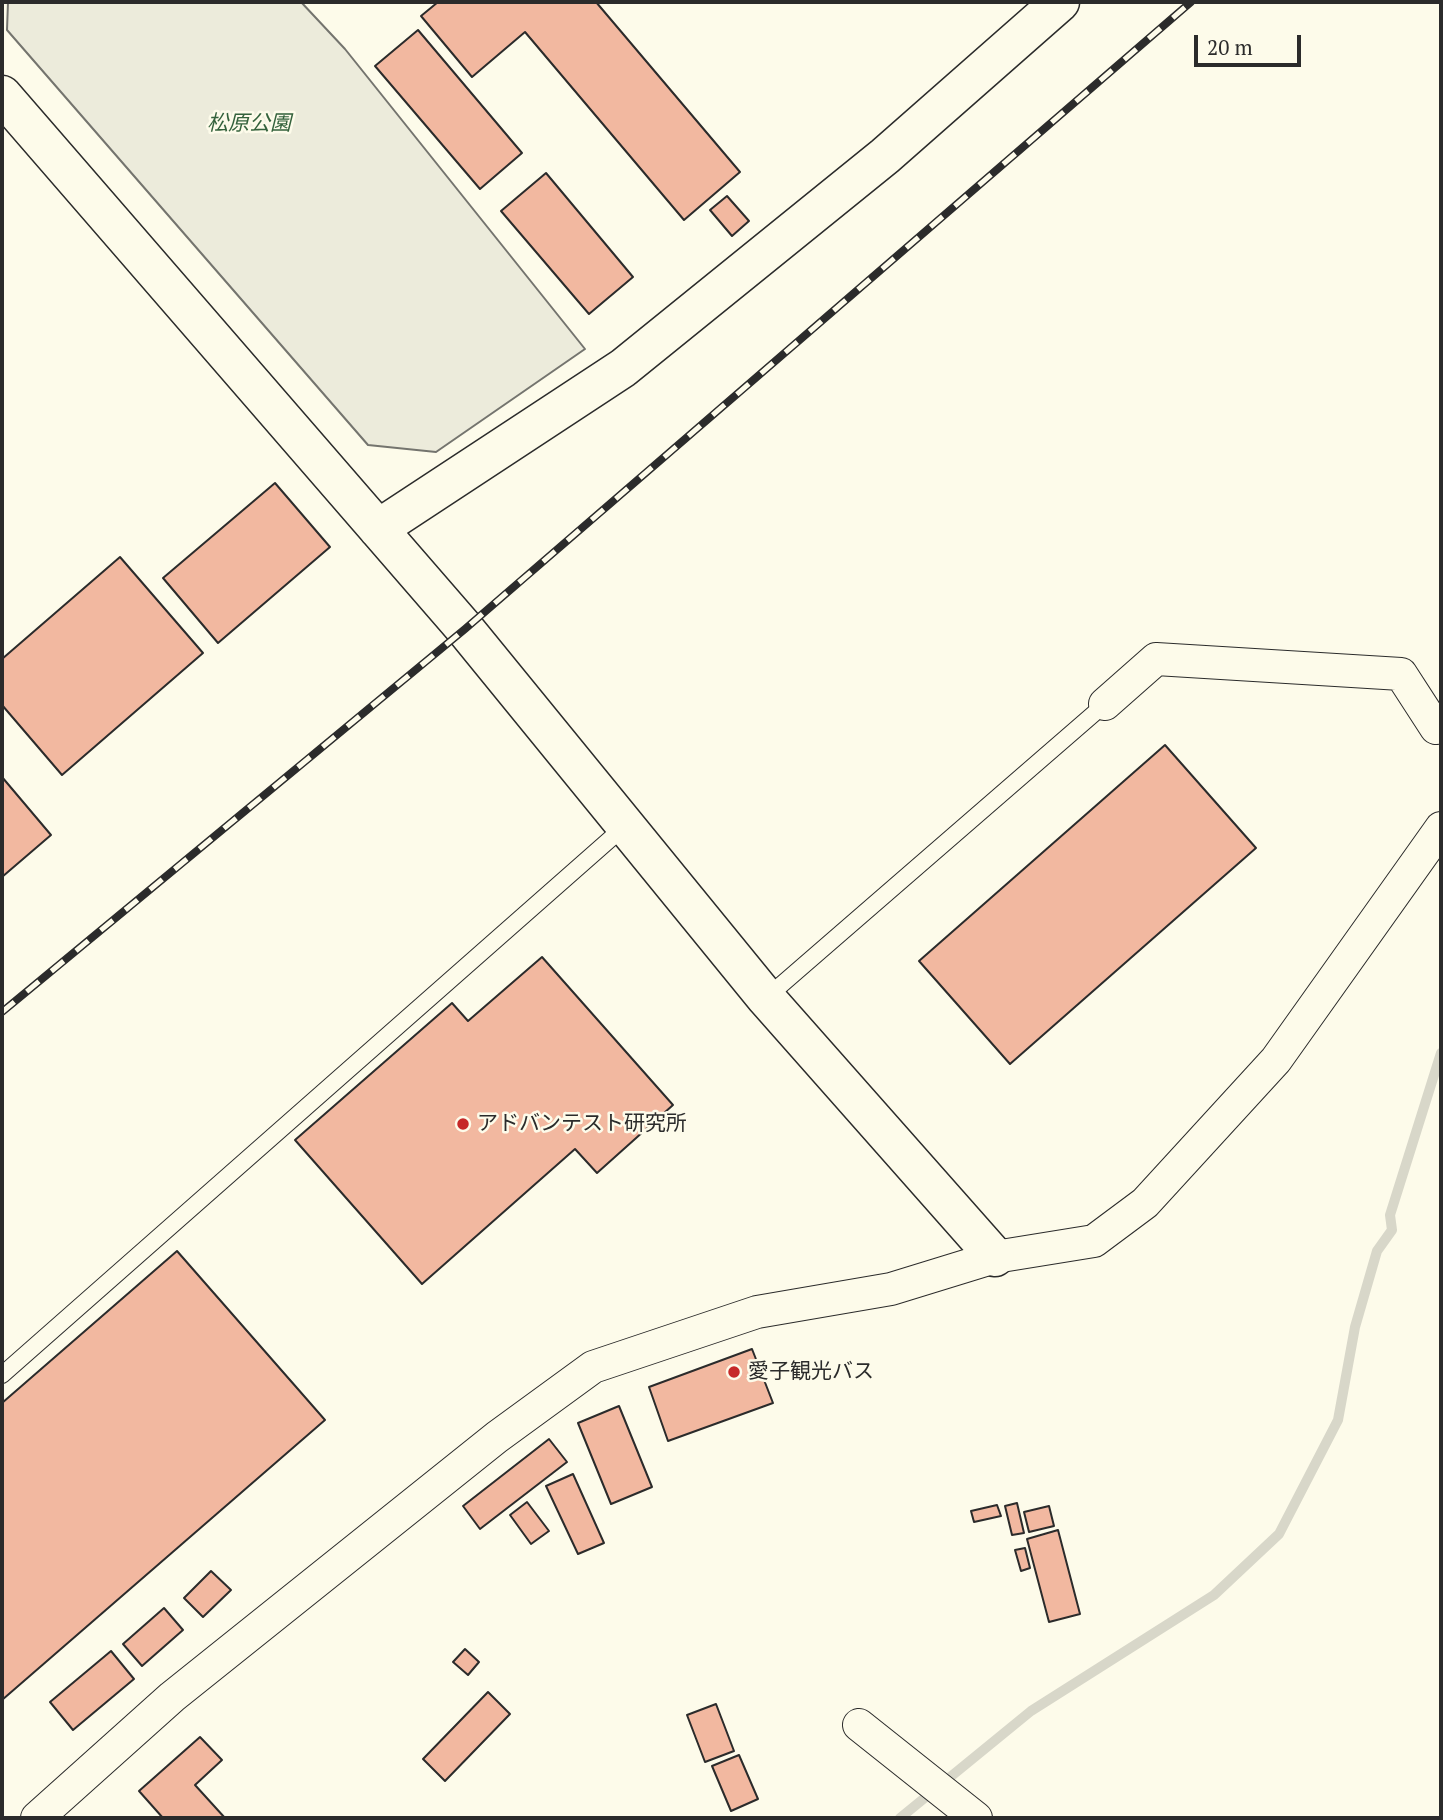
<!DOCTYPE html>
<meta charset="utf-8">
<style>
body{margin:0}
#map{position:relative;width:1443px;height:1820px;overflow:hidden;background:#fdfbea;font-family:"PT Serif",serif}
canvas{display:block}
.frame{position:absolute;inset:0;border:4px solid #2b2b2b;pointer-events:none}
.scale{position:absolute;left:1194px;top:35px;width:107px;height:32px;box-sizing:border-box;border:4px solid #2b2b2b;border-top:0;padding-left:9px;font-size:21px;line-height:24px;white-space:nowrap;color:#2b2b2b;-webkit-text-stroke:5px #fdfbea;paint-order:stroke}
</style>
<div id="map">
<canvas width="1443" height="1820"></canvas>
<div class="frame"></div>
<div class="scale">20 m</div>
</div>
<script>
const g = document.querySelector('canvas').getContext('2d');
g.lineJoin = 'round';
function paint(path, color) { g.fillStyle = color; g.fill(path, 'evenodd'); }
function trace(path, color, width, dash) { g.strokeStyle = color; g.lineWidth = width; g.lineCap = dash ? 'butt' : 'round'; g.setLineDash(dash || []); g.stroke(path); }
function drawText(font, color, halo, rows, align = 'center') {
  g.font = font + ' "PT Serif","Noto Sans JP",serif'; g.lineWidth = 5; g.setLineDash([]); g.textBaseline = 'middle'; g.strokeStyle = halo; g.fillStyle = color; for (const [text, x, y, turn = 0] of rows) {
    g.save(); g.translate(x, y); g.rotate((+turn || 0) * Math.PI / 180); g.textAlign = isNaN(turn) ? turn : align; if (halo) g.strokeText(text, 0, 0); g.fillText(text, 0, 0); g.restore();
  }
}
const green = new Path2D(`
 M8 2H301L345 49 585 349 436 452 368 445 7 30Z`);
const stream = new Path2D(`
 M900 1818 1031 1711 1214 1595 1279 1534 1338 1420 1355 1327 1377 1251 1392 1230 1390 1215 1441 1053`);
const building = new Path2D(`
 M438 2H596L740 172 684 220 525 32 472 77 421 16Z
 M418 30 522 153 480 189 375 66Z
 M546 173 633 277 589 314 501 211Z
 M727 196 749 221 732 236 710 210Z
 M275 483 330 547 218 643 163 578Z
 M120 557 203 653 62 775 2 705V659Z
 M1165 745 1256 848 1010 1064 919 961Z
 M2 777 51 835 2 877Z
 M542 957 673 1105 597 1173 575 1149 422 1284 295 1140 452 1003 468 1021Z
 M177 1251 325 1420 2 1700V1403Z
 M752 1349 773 1403 668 1441 649 1387Z
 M619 1406 652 1487 611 1504 578 1423Z
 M549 1439 567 1462 480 1529 463 1506Z
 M573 1474 604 1543 578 1554 546 1486Z
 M527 1502 549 1531 531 1544 510 1515Z
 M1017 1503 1024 1533 1012 1535 1005 1506Z
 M997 1505 1001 1516 974 1522 971 1511Z
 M1049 1506 1054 1526 1029 1532 1024 1512Z
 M1058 1530 1080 1614 1049 1622 1027 1539Z
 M1025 1548 1030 1568 1021 1571 1015 1550Z
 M211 1571 231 1590 203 1617 184 1598Z
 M164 1608 183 1630 142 1666 123 1644Z
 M465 1649 479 1662 468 1675 453 1662Z
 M111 1651 134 1679 73 1730 50 1702Z
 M488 1692 510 1714 445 1781 423 1759Z
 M716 1704 734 1751 705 1762 687 1715Z
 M200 1737 222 1760 195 1785 225 1818H163L139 1791Z
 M739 1755 758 1799 731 1811 712 1766Z`);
const lane = new Path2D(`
 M766 998 1105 704
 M2 1375 625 826`);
const street = new Path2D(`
 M1105 704 1156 659 1401 674 1436 728
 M859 1725 976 1818
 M37 1818 172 1697 497 1437 593 1367 757 1312 891 1289 995 1257 1094 1241 1145 1203 1276 1060 1441 828`);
const secondary = new Path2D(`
 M2 95 465 629 766 998 995 1257
 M378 529 623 368 885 156 1060 2`);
const rail = new Path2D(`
 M2 1012 465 629 1191 2`);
const markers = [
 [463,1124,7,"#c62828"],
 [734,1372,7,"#c62828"]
];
const parkNames = [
 ["松原公園",249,124]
];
const poiNames = [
 ["アドバンテスト研究所",477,1124],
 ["愛子観光バス",748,1372]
];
paint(green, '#ecebdb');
trace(green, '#74746e', 2);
trace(stream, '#d8d7c9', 10);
paint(building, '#f2b8a0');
trace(building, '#2b2b2b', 2);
trace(lane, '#2b2b2b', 18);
trace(street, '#2b2b2b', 34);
trace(secondary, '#2b2b2b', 41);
trace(lane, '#fdfbea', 16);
trace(street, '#fdfbea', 32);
trace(secondary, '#fdfbea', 38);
trace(rail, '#2b2b2b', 8);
trace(rail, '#fdfbea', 5, [16]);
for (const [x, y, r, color] of markers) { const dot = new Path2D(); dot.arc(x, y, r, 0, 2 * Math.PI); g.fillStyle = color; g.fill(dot); trace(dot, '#fdfbea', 2.5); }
drawText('italic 21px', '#34623c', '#fdfbea', parkNames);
drawText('21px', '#2b2b2b', '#fdfbea', poiNames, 'left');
</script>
